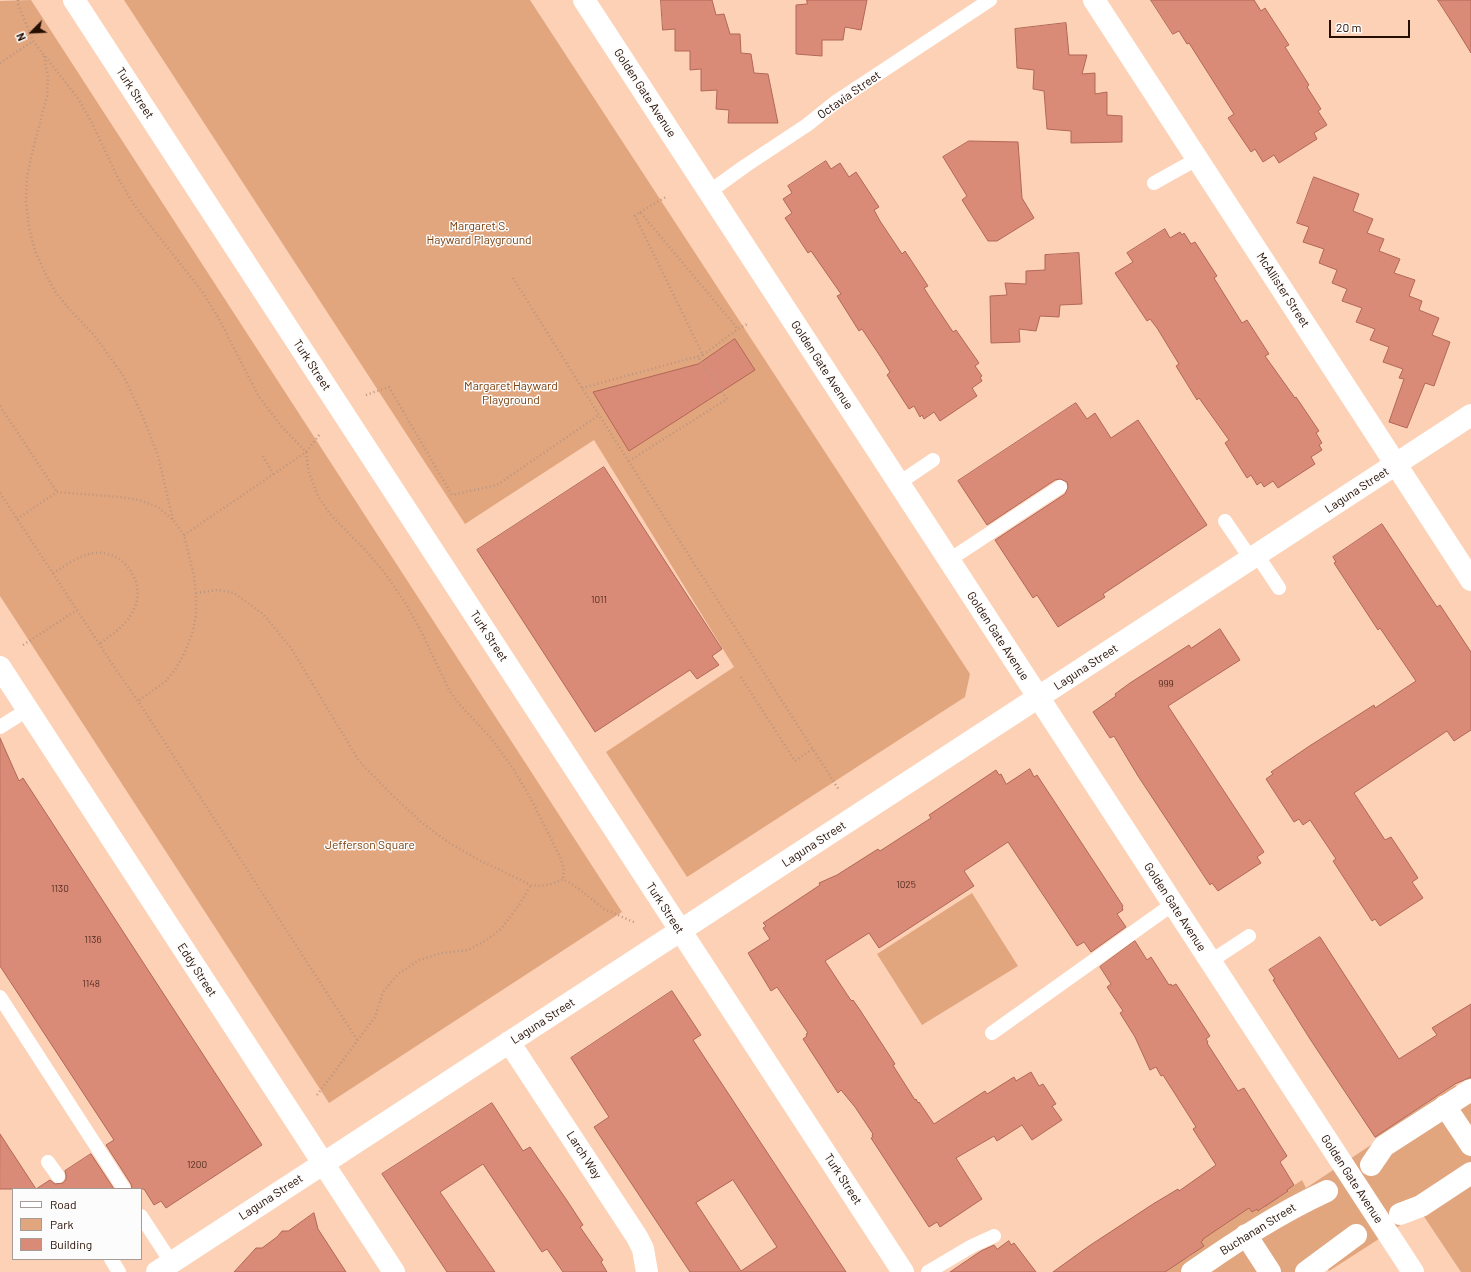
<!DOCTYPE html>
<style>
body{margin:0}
#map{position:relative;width:1471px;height:1272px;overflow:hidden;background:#fcd1b6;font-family:Barlow,sans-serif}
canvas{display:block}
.legend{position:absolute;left:12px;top:1188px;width:130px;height:72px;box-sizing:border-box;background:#fcfcfc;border:1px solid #a69c97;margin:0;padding:5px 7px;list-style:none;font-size:12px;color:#250d00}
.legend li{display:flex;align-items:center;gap:8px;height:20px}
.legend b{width:20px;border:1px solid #a69c97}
.north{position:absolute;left:12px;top:12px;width:40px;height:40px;-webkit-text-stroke:3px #fcfcfc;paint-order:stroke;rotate:246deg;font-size:11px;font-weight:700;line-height:16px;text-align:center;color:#250d00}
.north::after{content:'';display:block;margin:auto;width:14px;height:18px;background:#250d00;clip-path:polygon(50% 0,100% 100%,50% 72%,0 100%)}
.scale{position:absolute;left:1329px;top:20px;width:81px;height:18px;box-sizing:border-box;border:2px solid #250d00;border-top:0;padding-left:5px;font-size:12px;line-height:14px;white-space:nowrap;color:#250d00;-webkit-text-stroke:3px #fcfcfc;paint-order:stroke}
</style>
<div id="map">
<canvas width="1471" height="1272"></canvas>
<ul class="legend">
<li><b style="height:5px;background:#fff"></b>Road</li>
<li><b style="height:11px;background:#e2a67f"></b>Park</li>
<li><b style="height:11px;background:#d98b78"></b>Building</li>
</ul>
<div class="north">N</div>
<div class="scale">20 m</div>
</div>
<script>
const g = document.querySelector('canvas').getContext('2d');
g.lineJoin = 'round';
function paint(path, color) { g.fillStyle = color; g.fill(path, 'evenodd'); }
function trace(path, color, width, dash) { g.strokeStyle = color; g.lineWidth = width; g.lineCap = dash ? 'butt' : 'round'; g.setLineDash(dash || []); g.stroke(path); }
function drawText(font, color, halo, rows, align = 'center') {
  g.font = font + ' Barlow,sans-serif'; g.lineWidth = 3; g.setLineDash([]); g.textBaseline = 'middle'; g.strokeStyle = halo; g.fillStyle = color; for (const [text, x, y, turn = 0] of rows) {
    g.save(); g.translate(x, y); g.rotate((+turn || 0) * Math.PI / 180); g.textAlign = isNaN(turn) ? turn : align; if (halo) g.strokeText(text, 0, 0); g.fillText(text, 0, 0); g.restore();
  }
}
const green = new Path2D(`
 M31 0 622 912 329 1103 0 596V1Z
 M124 0H530L970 674 965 697 687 877 606 752 734 667 594 440 465 524Z
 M972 893 1018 966 922 1025 877 954Z
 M1471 1075V1272H1461L1421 1212 1329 1271 1325 1265 1314 1272H1164L1183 1254 1185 1259 1193 1254 1203 1240 1200 1236 1215 1225 1218 1229 1230 1221 1247 1204 1252 1212 1257 1209 1259 1211 1265 1207 1264 1205 1277 1196 1278 1198 1288 1191 1287 1190 1302 1180 1306 1188 1377 1141 1375 1137 1455 1085 1457 1086 1467 1080 1466 1078Z`);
const building = new Path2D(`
 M661 0H712L716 15 724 14 730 34H740L741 53 751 54 754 73 768 74 778 123H728L729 110 716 109 717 90 701 91V69L690 70V51H675V29L663 30Z
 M807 0H867L861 30 845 27 843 40H822V56L796 54V5L807 4Z
 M1151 0H1254L1261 11 1265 8 1289 45 1285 47 1309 85 1307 87 1321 109 1318 111 1327 125 1314 133 1317 139 1279 163 1274 155 1263 162 1255 149 1251 152 1228 118 1234 114 1189 43 1187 44 1179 31 1173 34Z
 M1438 0H1471V53L1455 27Z
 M1066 23 1069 55H1087L1082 74 1095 73V94L1107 92V115L1122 116V142L1071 143V131L1047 129 1044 91 1033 89 1034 70 1017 68 1015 29Z
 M969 141 1018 142 1022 198 1034 218 997 241H988L962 200 967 196 943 157Z
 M826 161 831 169 840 163 849 177 856 172 879 207 874 210 880 221 902 254 905 251 928 286 924 288 931 299 953 332 956 330 979 363 975 366 982 376 980 377 982 381 972 388 977 396 940 421 934 412 924 419 922 415 920 417 914 406 909 409 887 375 890 372 880 356 862 329 859 331 837 296 841 294 811 251 808 253 785 218 792 213 783 199 792 193 788 186Z
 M1314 177 1359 194 1353 211 1373 219 1367 233 1384 239 1379 251 1400 259 1394 273 1415 280 1409 296 1422 301 1419 310 1439 318 1432 335 1450 342 1434 386 1425 383 1407 428 1389 422 1404 379 1399 378 1403 369 1383 362 1389 347 1370 340 1375 329 1356 322 1362 308 1342 301 1347 289 1332 283 1337 270 1319 263 1324 249 1303 242 1309 227 1297 223Z
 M1165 229 1170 238 1180 232 1182 235 1184 233 1191 244 1195 242 1217 276 1214 278 1242 323 1247 320 1269 354 1265 356 1295 398 1296 397 1319 431 1316 433 1322 443 1319 445 1322 450 1311 457 1315 464 1278 488 1273 481 1264 487 1261 482 1257 485 1251 475 1247 478 1225 443 1229 440 1199 398 1197 400 1176 366 1179 364 1157 328 1150 319 1147 321 1115 273 1133 262 1127 253Z
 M1079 253 1082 304 1060 305 1059 317 1040 316 1036 331 1019 329 1020 342 991 343 990 296 1007 295 1005 283 1026 284V271L1045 270V255Z
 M735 339 755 370 629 451 593 392 698 364Z
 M1076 403 1087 419 1095 413 1111 438 1138 420 1207 525 1103 594 1105 597 1058 627 1037 595 1033 598 995 540 1065 494 1068 487 1067 482 1060 479 1055 480 987 525 958 481Z
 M604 467 722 649 712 656 719 665 697 679 690 670 595 732 477 550Z
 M1382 524 1437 607 1440 605 1471 652V730L1454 741 1447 731 1354 793 1385 840 1391 837 1403 855 1418 878 1412 882 1423 898 1380 926 1375 919 1372 921 1333 861 1336 859 1310 820 1303 825 1299 819 1294 822 1266 779 1273 774 1271 772 1311 745 1374 705 1375 708 1416 681 1380 628 1378 630 1334 563 1336 562 1333 557Z
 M1220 629 1240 660 1168 706 1264 852 1257 857 1261 863 1218 891 1212 883 1210 885 1138 776 1114 736 1110 738 1093 712 1116 696 1115 694 1130 683 1189 645 1191 648Z
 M0 738 19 781 23 778 262 1145 166 1208 161 1201 154 1205 144 1189H132L131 1184 106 1145 114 1140 0 966Z
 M1030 769 1034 777 1037 775 1123 906 1122 907 1123 910 1117 914 1126 927 1091 952 1084 942 1077 946 1008 842 964 871 974 886 879 948 869 933 825 961 850 999 852 1001 853 1000 860 1010 895 1064 893 1065 894 1067 915 1100 916 1099 918 1103 919 1102 934 1124 985 1091 987 1094 1014 1077 1016 1081 1031 1072 1039 1086 1043 1084 1056 1104 1052 1106 1062 1120 1032 1140 1022 1125 997 1141 994 1136 956 1158 982 1199 940 1227 937 1222 929 1227 871 1138 873 1137 872 1135 873 1134 855 1107 841 1090 838 1093 803 1039 807 1036 806 1034 808 1033 777 987 771 991 748 953 770 939 763 928 766 926 763 923 820 885 819 883 837 875 878 849 880 851 931 818 929 815 996 770 999 775 1001 774 1006 784Z
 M1320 937 1399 1059 1437 1035 1432 1028 1471 1004V1077L1455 1084 1375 1137 1310 1039 1273 980 1275 979 1269 970Z
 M1135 941 1147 960 1151 957 1169 985 1171 984 1172 986 1176 984 1182 993 1210 1036 1206 1039 1208 1042 1207 1043 1238 1091 1244 1088 1287 1156 1280 1162 1294 1185 1287 1190 1288 1191 1258 1211 1257 1209 1252 1212 1249 1208 1203 1239V1240L1201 1242 1204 1246 1165 1272H1053L1089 1246 1153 1204 1178 1189 1179 1191 1216 1165 1193 1129 1196 1127 1163 1075 1161 1076 1156 1067 1150 1070 1135 1037 1120 1013 1123 1011 1107 987 1111 984 1100 967Z
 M672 991 701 1035 693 1040 846 1272H690L594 1127 609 1117 571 1058ZM733 1180 777 1247 741 1271 696 1203Z
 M492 1103 523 1151 530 1147 566 1199 583 1225 580 1227 603 1260 601 1262 607 1272H563L547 1249 542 1252 483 1164 440 1192 495 1272H447L382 1174Z
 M0 1134 36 1189H0Z
 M91 1154 114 1189H36L50 1180 55 1184 63 1183 66 1179V1175L65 1171Z
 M314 1213 318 1229 346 1272H234L256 1248H262L277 1237 282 1231H288Z
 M1009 1241 1011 1245 1014 1243 1036 1272H950L981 1251 994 1245 997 1249Z`);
const path = new Path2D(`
 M18 0V4L33 41 77 97 91 121 117 176 134 205 201 290 218 317 258 395 281 426 306 452 309 473 318 496 330 514 366 551 384 572 406 604 420 629 450 692 460 705 491 738 514 770 532 801 560 857 564 869 563 879
 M44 56 48 77 47 96 31 157 27 177 26 202 29 227 35 251 45 273 56 293 72 312 94 335 124 377 143 417 158 456 173 520
 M0 63 33 41
 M640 212 666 197
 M513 278 599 415 839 790
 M703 355 738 329
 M582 388 703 355 635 216 640 212 738 329 749 323
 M366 395 389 387 452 495 497 485 599 415
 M0 406 57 492
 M263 456 274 475
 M629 461 727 399 697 356
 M0 493 115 668 138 701 358 1041
 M17 519 57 492 120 497 139 500 158 507 173 520 184 535 194 576 196 596V616L192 634 185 652 176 668 166 681 138 701
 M184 535 306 452 320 434
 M53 573C65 566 79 555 94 553 123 549 147 583 134 609 127 625 113 634 99 644
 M196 593 218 590 234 593 263 614 291 648 359 761 390 793 421 822 448 842 479 860 531 885C542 887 552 885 563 879L578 888 604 909 636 923
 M23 645 77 610
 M741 677 795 761 812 749
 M317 1095 375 1017 383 992 398 974 419 960 442 953 468 950 485 941 501 929 519 905 531 885`);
const lane = new Path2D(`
 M1154 183 1197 159
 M709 192 745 166 807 125 837 101 990 0
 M899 483 933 460
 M1225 521 1251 559
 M1257 555 1279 588
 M949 560 1060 487
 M0 727 27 710
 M1211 961 1249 936
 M0 997 124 1189
 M992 1033 1173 904
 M48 1162 58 1176
 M141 1216 171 1262
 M111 1259 119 1272
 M928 1272 972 1246 994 1236`);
const street = new Path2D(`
 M1094 0 1471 580
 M0 667 394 1272
 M509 1042 637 1237 643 1249 647 1272
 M1445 1106 1471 1145
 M1371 1165 1384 1146 1471 1090
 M1400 1214 1421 1206 1471 1173
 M1246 1235 1270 1272
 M157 1272 1471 415
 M1192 1272C1235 1242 1279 1213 1327 1191
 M1306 1272 1356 1235`);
const secondary = new Path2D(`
 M74 0 903 1272
 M584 0 1413 1272`);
const numberNames = [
 ["1011",599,600],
 ["999",1166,684],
 ["1025",906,885],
 ["1130",60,889],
 ["1136",93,940],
 ["1148",91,984],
 ["1200",197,1165]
];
const streetNames = [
 ["Turk Street",135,93,57],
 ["Golden Gate Avenue",645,93,57],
 ["Octavia Street",849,95,-35],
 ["McAllister Street",1283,290,57],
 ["Turk Street",312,365,57],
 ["Golden Gate Avenue",822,365,57],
 ["Laguna Street",1357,490,-33],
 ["Turk Street",489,636,57],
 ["Golden Gate Avenue",998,636,57],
 ["Laguna Street",1086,667,-33],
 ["Laguna Street",814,844,-33],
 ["Golden Gate Avenue",1175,907,57],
 ["Turk Street",665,908,57],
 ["Eddy Street",197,970,57],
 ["Laguna Street",543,1021,-33],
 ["Larch Way",584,1155,57],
 ["Turk Street",843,1179,57],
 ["Golden Gate Avenue",1352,1179,57],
 ["Laguna Street",271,1197,-33],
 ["Buchanan Street",1258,1229,-32]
];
const parkNames = [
 ["Margaret S.",479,226],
 ["Hayward Playground",479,240],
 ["Margaret Hayward",511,386],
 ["Playground",511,400],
 ["Jefferson Square",370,845]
];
paint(green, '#e2a67f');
paint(building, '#d98b78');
trace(building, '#b26756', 1);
trace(path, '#ba957e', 2.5, [1, 3]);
trace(lane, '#fff', 14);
trace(street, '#fff', 22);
trace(secondary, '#fff', 22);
drawText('10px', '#522c1e', null, numberNames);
drawText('12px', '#250d00', '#fcfcfc', streetNames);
drawText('12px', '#793d0a', '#fcfcfc', parkNames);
</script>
